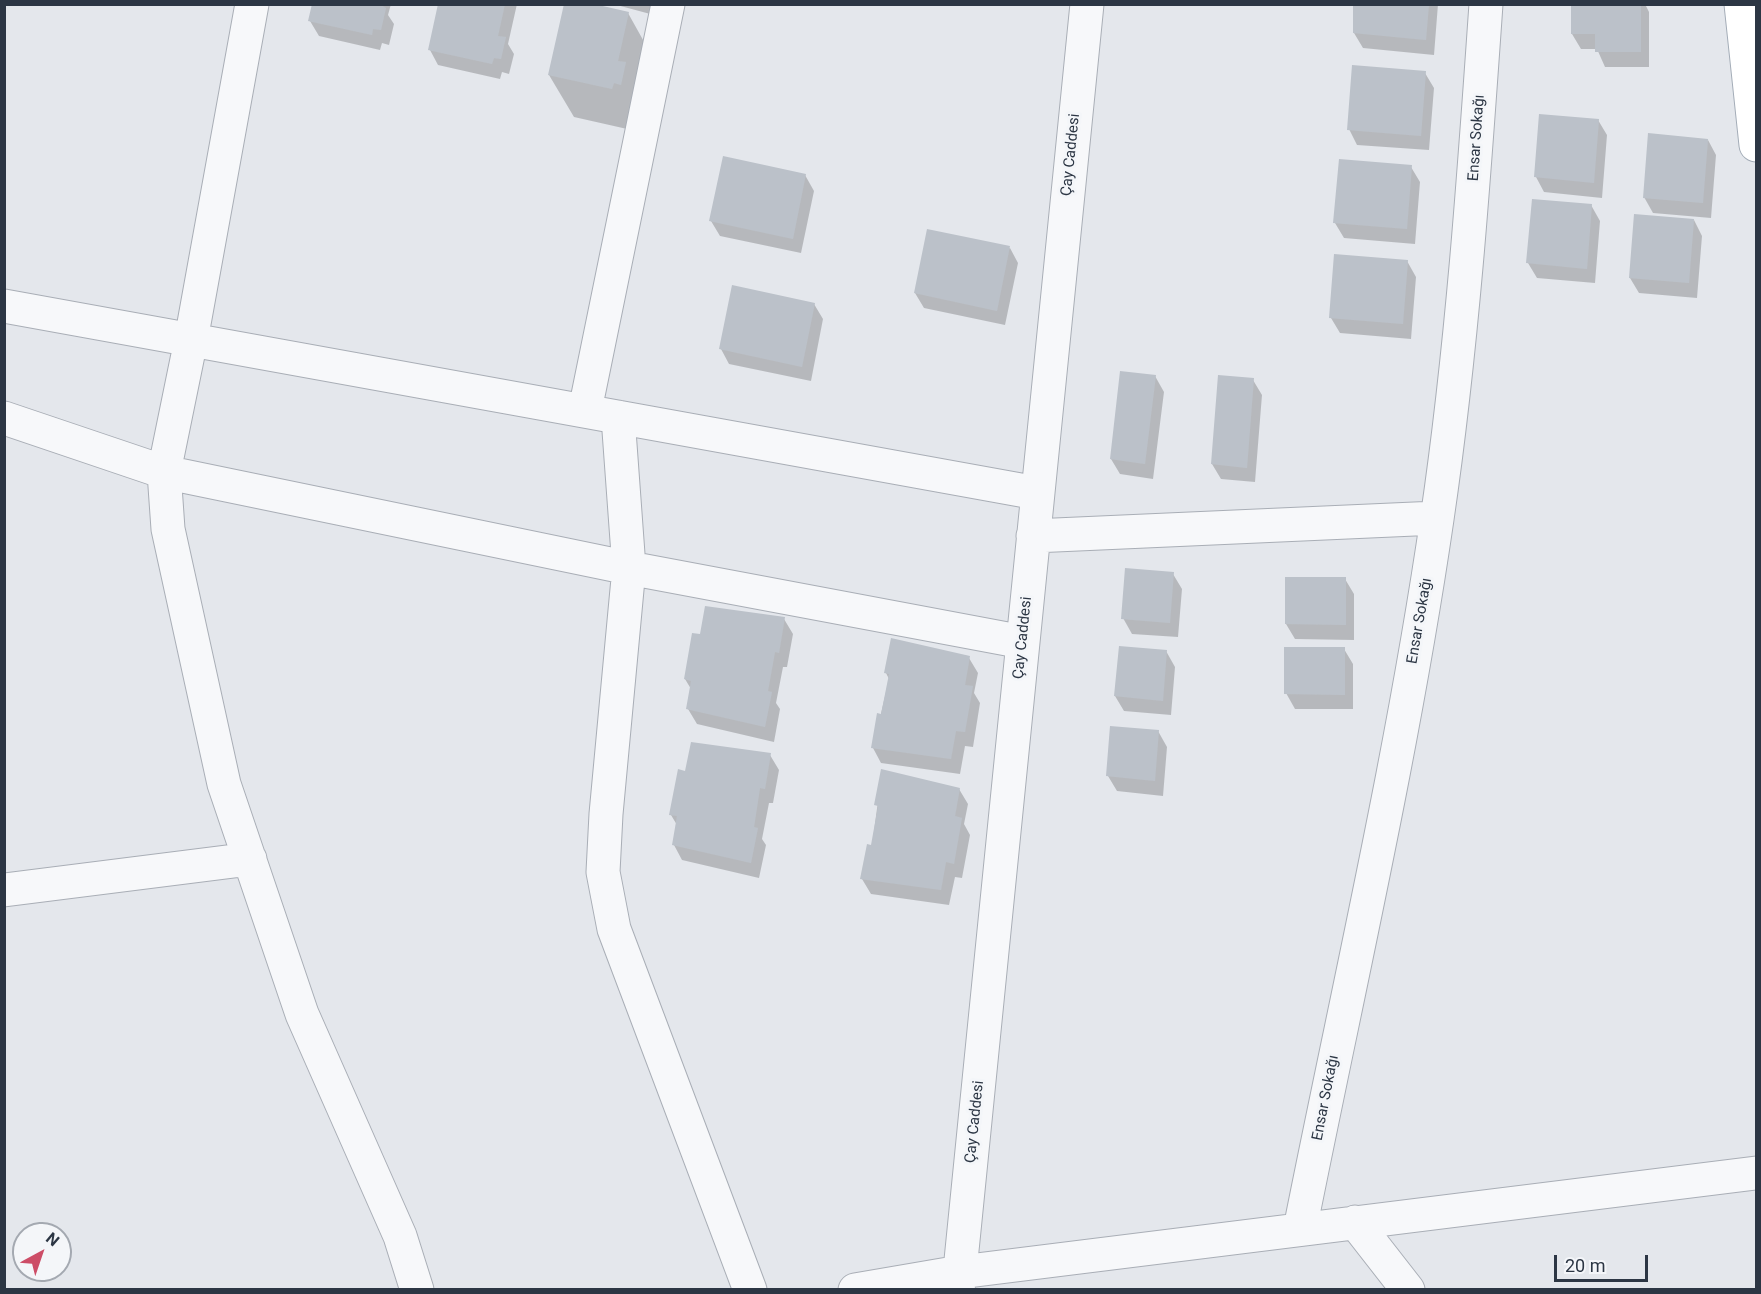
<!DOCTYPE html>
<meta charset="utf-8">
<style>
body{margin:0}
#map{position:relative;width:1761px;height:1294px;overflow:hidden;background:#e4e7ec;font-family:Roboto,sans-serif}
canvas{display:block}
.frame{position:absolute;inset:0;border:6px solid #2c3644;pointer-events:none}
.north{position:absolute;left:12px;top:1222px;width:60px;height:60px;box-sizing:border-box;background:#f4f6f9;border:2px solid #a4a9b1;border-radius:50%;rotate:40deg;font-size:16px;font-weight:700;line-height:24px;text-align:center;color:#2c3644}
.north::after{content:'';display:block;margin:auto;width:21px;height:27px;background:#cd4d67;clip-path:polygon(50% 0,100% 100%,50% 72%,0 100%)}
.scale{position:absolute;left:1554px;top:1255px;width:94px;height:27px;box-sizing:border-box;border:3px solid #2c3644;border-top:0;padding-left:8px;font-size:18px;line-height:21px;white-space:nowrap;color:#2c3644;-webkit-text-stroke:4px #f4f6f9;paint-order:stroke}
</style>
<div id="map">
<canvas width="1761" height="1294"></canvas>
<div class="frame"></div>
<div class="north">N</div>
<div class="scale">20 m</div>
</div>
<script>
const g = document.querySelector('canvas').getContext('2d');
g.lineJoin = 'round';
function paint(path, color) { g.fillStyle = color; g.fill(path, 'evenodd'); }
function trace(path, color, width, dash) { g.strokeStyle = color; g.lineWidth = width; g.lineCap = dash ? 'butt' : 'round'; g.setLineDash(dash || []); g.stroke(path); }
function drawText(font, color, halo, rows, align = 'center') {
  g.font = font + ' Roboto,sans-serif'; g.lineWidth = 6; g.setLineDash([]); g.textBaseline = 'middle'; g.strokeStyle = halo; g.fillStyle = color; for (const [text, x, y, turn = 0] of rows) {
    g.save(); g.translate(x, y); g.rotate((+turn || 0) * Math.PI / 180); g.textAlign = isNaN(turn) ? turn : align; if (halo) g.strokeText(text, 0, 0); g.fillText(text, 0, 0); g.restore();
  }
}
const shadow = new Path2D(`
 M313 4H391L388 15 394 24 389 45 382 43 380 50 319 36 310 21Z
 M439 4H517L508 44 514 54 509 74 502 72 500 79 438 65 430 50Z
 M613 4H664L654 15Z
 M1356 4H1438L1434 55 1363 48 1354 33Z
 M1573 4H1645L1649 12V67H1605L1597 49H1581L1572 34Z
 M628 13 652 56 636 131 574 117 549 75Z
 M1425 73 1434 88 1429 150 1357 145 1349 129Z
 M1598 120 1607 135 1602 198 1544 192 1536 177Z
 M1708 140 1716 155 1711 218 1653 213 1644 197Z
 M1411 167 1420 182 1415 244 1344 238 1335 223Z
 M805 175 814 191 801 253 720 236 711 221Z
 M1591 205 1600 221 1595 283 1537 278 1528 263Z
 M1694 220 1702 236 1697 298 1639 293 1630 278Z
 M1010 248 1018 263 1005 325 924 308 915 293Z
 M1407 261 1416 277 1411 339 1340 333 1331 318Z
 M814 304 823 319 811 381 729 364 721 349Z
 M1155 376 1164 392 1153 479 1120 474 1111 459Z
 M1253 380 1262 395 1255 482 1221 479 1212 464Z
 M1173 574 1182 589 1178 637 1132 634 1123 618Z
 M1345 579 1354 594V640L1295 639 1286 624Z
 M784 619 793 634 787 667H783L776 703 780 709 774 742 697 724 688 709 691 689 685 679 701 636Z
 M892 640 969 658 978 673 974 693 980 703 973 747 965 746 960 774 881 763 873 748 889 679 886 673Z
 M1344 649 1353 664V709H1295L1286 693Z
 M1166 651 1175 667 1171 715 1124 711 1115 696Z
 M1158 731 1167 747 1163 796 1117 791 1108 776Z
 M770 755 779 770 773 803H769L762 839 766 845 759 878 682 860 674 845 677 825 671 815 687 773Z
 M882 771 959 789 968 804 964 824 970 835 962 878 955 877 949 905 871 894 862 879 872 846Z`);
const building = new Path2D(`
 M312 4H379L386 8 381 30 373 29 372 35 308 21Z
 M438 4H505L498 36 506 37 501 59 494 58 492 64 428 50Z
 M564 4H594L629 12 618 61 626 62 621 85 614 83 612 89 548 75Z
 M1353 4H1429L1426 40 1353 33Z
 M1571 4H1641V52H1595V34H1571Z
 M1352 65 1426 71 1421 136 1347 130Z
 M1539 114 1599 119 1594 183 1534 177Z
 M1648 133 1708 139 1703 203 1643 198Z
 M723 156 806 174 793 239 709 221Z
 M1339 159 1412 165 1407 229 1333 223Z
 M1532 199 1592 204 1587 269 1526 263Z
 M1634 214 1694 219 1689 283 1629 278Z
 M927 229 1010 246 997 311 914 293Z
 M1334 254 1408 260 1403 324 1329 318Z
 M732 285 815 303 802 367 719 349Z
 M1120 371 1156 375 1145 464 1110 459Z
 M1218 375 1254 378 1247 468 1211 464Z
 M1125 568 1174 572 1170 623 1121 619Z
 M1285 577H1346V625L1285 624Z
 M705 606 785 617 779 653 775 652 768 691 772 692 765 727 686 709 691 681 684 679 692 633 700 634Z
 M891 638 970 656 965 685 973 686 965 732 956 731 951 759 871 748 877 713 881 714 889 674 884 673Z
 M1119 646 1167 650 1163 701 1114 696Z
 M1284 647H1345V695L1284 694Z
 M1110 726 1159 730 1155 781 1106 776Z
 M691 742 771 753 765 789 760 788 754 827 758 828 751 863 672 845 677 816 669 815 678 769 685 771Z
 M881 769 960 788 955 816 962 818 954 864 946 862 941 890 860 879 867 844 871 845 878 806 874 805Z`);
const minor = new Path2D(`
 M252 4 191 340 164 472 168 529 224 784 302 1014 400 1236 417 1290
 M4 306 1037 493
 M585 410 668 4
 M618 417 629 568 606 814 603 872 614 929 750 1290
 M4 418 164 472 629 568 1023 642
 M1033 536 1437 518
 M4 890 250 859
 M1355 1222 1408 1290
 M1300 1229C1347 993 1402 758 1437 519 1462 349 1474 177 1486 4
 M855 1290 960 1272 1756 1173
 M958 1290 1087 4`);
const major = new Path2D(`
 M1741 4 1756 145`);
const streetNames = [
 ["Ensar Sokağı",1477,138,-86],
 ["Çay Caddesi",1071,155,-84],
 ["Ensar Sokağı",1420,621,-80],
 ["Çay Caddesi",1023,638,-84],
 ["Ensar Sokağı",1326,1098,-79],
 ["Çay Caddesi",975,1122,-84]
];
paint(shadow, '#0003');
paint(building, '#bbc1c9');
trace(minor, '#a9aeb6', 35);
trace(major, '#a3acb7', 35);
trace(minor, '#f7f8fa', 33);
trace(major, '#fff', 33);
drawText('15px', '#2c3644', '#f4f6f9', streetNames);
</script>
